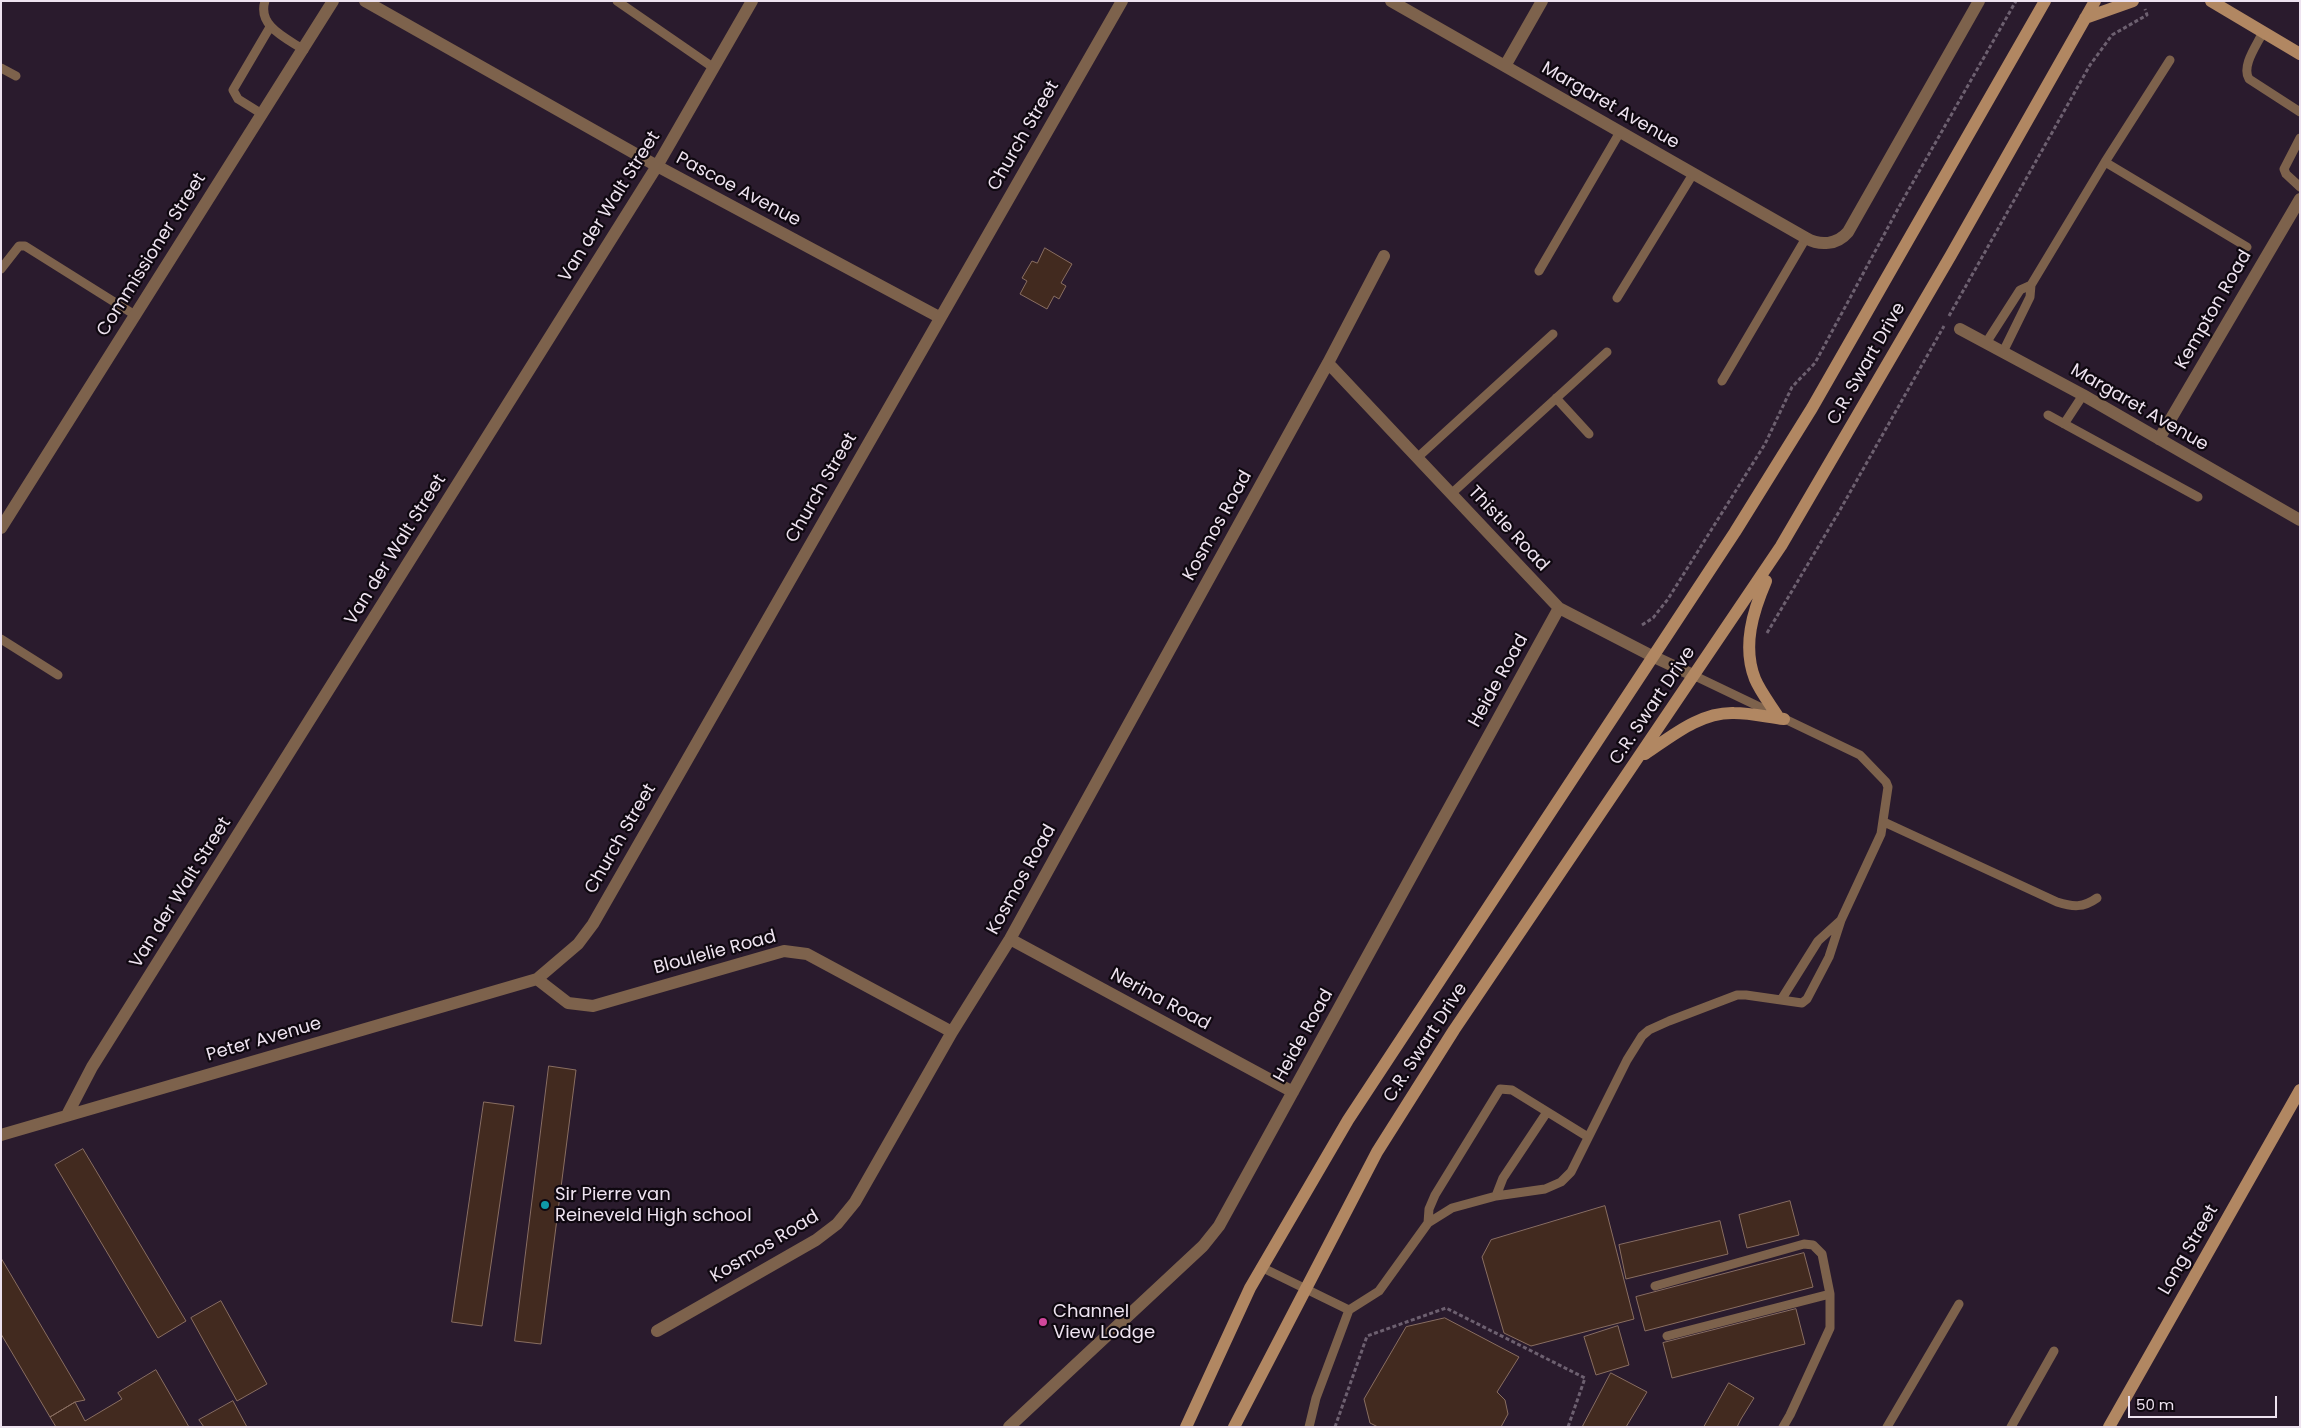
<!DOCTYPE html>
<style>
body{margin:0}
#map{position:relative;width:2301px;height:1428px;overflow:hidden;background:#2a1b2d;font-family:Poppins,sans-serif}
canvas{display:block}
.frame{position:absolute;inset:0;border:2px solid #eee3f0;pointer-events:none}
.scale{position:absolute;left:2128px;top:1396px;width:149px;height:22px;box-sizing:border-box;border:2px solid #eee3f0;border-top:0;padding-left:6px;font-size:15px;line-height:18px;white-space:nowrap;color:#eee3f0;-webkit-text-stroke:4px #0f0810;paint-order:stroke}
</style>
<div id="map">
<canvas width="2301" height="1428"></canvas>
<div class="frame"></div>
<div class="scale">50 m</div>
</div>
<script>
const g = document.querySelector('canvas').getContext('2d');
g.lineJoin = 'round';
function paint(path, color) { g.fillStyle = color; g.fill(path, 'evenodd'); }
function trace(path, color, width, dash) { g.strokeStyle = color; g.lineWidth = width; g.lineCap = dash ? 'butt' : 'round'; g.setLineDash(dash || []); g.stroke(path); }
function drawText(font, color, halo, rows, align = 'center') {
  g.font = font + ' Poppins,sans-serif'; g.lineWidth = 4.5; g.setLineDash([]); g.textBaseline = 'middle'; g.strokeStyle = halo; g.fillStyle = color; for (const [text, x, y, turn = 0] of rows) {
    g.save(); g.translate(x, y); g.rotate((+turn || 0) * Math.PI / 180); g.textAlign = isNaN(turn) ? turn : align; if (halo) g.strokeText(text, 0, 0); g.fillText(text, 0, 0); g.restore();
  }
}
const building = new Path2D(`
 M1045 248 1072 264 1061 283 1066 286 1059 299 1054 296 1047 309 1020 294 1027 281 1022 278 1032 261 1037 263Z
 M549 1066 576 1070 541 1344 515 1341Z
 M484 1102 514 1106 482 1326 452 1322Z
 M83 1149 186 1321 158 1338 55 1165Z
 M1790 1201 1799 1235 1747 1248 1739 1215Z
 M1605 1206 1634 1319 1531 1346 1504 1333 1482 1257 1491 1240Z
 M1720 1221 1728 1254 1626 1279 1619 1245Z
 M1804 1253 1813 1287 1645 1331 1636 1297Z
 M1 1258 85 1400 75 1402 50 1417 1 1334Z
 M221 1301 267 1384 237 1401 191 1318Z
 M1796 1309 1805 1344 1672 1378 1663 1343Z
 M1445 1318 1519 1357 1497 1392 1505 1400 1508 1414 1501 1427H1378L1370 1423 1364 1399 1406 1327Z
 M1618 1326 1629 1365 1596 1375 1584 1337Z
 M156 1370 189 1427H56L50 1417 75 1402 85 1421 122 1399 118 1393Z
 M1611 1373 1647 1392 1626 1427H1585L1583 1426Z
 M1729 1383 1754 1398 1741 1419 1737 1427H1704Z
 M233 1401 247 1427H204L199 1420Z`);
const path = new Path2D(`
 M1949 316 2090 65 2112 35 2147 15 2145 9
 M1642 625 1653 618 1668 599 1765 444 1792 387 1815 363 1900 205 2016 1
 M1767 633 1840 510 1944 326
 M1335 1427 1367 1336 1446 1308 1585 1378 1568 1427`);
const lane = new Path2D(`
 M265 1C257 26 286 38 304 50
 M617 1 714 68
 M2263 32C2257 45 2241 66 2249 79L2300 112
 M1 68 16 76
 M262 114 238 99 233 90 270 27
 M2300 138 2284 169 2286 174 2300 187
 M2105 162 2247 247
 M1 269 19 246H25L135 315
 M1539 271 1620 132
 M1617 298 1693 174
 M1986 343 2020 290 2031 285
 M2003 352 2030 297 2031 285 2105 162 2170 60
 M1722 381 1806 238
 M1556 398 1589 434
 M2048 415 2198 497
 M2064 424 2083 395
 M1417 458 1553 334
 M1451 494 1607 352
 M1 639 58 675
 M1884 822 2057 902C2073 907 2083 908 2097 898
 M1781 1000 1818 941 1841 920
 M1496 1196 1503 1178 1547 1112
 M1428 1223 1429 1209 1435 1195 1500 1089 1512 1090 1588 1137
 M1261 1267 1349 1310
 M1655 1286 1804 1244 1813 1245 1822 1254 1830 1294V1328L1790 1415 1783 1427
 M1667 1336 1830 1294
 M1309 1427 1316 1398 1349 1310 1379 1291 1428 1223 1452 1208 1496 1196 1545 1189 1561 1182 1571 1172 1627 1060 1642 1036 1649 1030 1669 1021 1737 995H1746L1802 1003 1807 999 1829 957 1841 920 1881 834 1888 787 1886 782 1860 755 1695 676
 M1887 1427 1959 1304
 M2011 1427 2054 1351`);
const street = new Path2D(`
 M365 1 657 166 939 317
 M1391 1 1806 238C1820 246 1837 245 1848 232L1979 1
 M1505 66 1542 1
 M1960 329 2083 395 2300 520
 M1328 363 1559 608 1652 656 1695 676
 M2159 439 2300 199
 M1 528 333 1
 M1010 939 1293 1092
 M537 979 568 1003 593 1006 784 951 807 954 952 1032
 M67 1115 92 1067 657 166 752 1
 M1 1135 537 979 578 944 593 924 1122 1
 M657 1331 816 1240 837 1224 855 1202 952 1032 1010 939 1328 363 1384 256
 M1009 1427 1203 1246 1219 1226 1559 608`);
const secondary = new Path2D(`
 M2211 1 2300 54
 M2085 18 2133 1
 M1766 581C1753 611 1742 646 1755 679 1760 691 1770 704 1777 715
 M1645 754C1672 736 1700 712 1734 713 1751 713 1767 717 1784 719
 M1186 1427 1250 1288 1348 1120 1735 532 1812 408 2045 1
 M1234 1427 1377 1152 1454 1030 1781 546 1951 255 2095 1
 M2109 1427 2300 1090`);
const markers = [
 [545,1205,5,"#0f9aa8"],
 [1043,1322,5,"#d1479c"]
];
const streetNames = [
 ["Margaret Avenue",1610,106,30],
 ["Church Street",1024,136,-60],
 ["Pascoe Avenue",738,190,28],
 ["Van der Walt Street",610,207,-58],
 ["Commissioner Street",152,255,-58],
 ["Kempton Road",2214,310,-60],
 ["C.R. Swart Drive",1867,364,-60],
 ["Margaret Avenue",2139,408,30],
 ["Church Street",822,488,-60],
 ["Kosmos Road",1218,526,-61],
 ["Thistle Road",1508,529,47],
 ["Van der Walt Street",396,550,-58],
 ["Heide Road",1499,681,-61],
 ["C.R. Swart Drive",1653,706,-56],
 ["Church Street",621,839,-60],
 ["Kosmos Road",1022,880,-61],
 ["Van der Walt Street",181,893,-58],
 ["Bloulelie Road",715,953,-15],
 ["Nerina Road",1160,1000,28],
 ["Heide Road",1304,1036,-61],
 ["Peter Avenue",264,1040,-16],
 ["C.R. Swart Drive",1426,1043,-57],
 ["Kosmos Road",765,1247,-31],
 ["Long Street",2189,1250,-60]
];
const poiNames = [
 ["Sir Pierre van",555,1195],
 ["Reineveld High school",555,1216],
 ["Channel",1053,1312],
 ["View Lodge",1053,1333]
];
paint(building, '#422a1f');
trace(building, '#896e61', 1);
trace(path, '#6d6070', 3, [4, 2.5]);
trace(lane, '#7d624c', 9);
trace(street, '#7d624c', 12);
trace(secondary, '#b18762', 12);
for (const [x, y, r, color] of markers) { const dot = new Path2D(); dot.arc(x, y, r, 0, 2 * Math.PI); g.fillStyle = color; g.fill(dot); trace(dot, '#0f0810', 2); }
drawText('18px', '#eee3f0', '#0f0810', streetNames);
drawText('18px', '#eee3f0', '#0f0810', poiNames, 'left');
</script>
